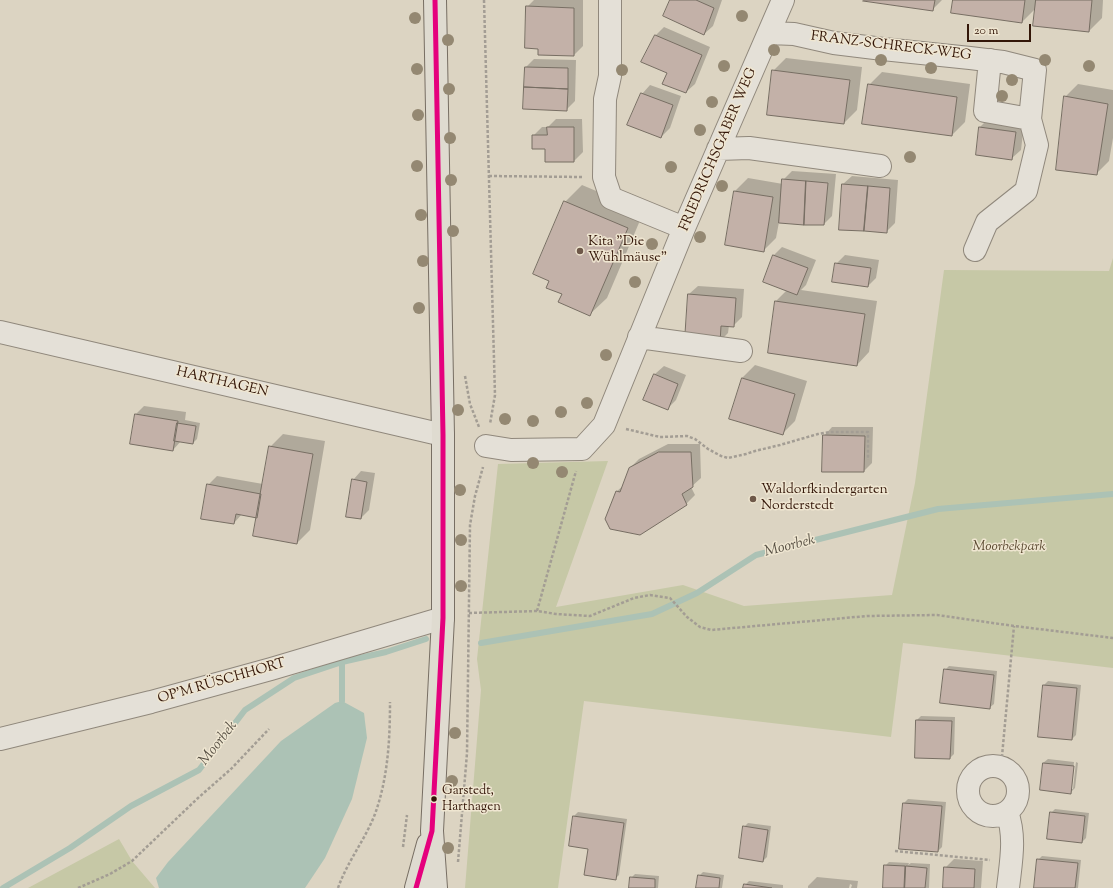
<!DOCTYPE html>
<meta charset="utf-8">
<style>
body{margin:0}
#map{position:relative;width:1113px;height:888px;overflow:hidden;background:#dcd4c2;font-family:"Sorts Mill Goudy",serif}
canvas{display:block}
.scale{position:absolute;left:967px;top:24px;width:64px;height:18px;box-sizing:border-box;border:2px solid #331608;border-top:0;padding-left:5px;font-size:12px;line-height:14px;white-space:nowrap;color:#331608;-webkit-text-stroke:3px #efe6d1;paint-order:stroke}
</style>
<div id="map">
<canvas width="1113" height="888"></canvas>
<div class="scale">20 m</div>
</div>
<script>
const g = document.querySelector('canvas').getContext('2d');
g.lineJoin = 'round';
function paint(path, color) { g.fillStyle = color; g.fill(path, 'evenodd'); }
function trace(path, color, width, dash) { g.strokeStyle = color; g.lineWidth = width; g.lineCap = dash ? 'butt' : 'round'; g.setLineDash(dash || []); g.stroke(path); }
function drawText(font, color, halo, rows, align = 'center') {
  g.font = font + ' "Sorts Mill Goudy",serif'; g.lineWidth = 3; g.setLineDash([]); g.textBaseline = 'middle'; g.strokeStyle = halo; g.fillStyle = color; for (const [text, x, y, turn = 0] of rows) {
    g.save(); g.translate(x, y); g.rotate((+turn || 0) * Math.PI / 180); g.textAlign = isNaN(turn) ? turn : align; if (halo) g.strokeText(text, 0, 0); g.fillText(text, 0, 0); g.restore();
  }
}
const green = new Path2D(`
 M1113 258V668L903 643 891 737 584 701 558 888H465L481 690 477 659 498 464 608 461 556 607 683 585 744 606 892 595 915 483 944 270 1109 271Z
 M119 839 132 861 155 888H28Z`);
const water = new Path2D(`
 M342 701 364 713 367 738 352 799 325 858 305 888H159L156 878 168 862 281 741 335 703Z`);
const shadow = new Path2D(`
 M534 0H583V46L574 55 539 48 527 7Z
 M671 0H722L713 26 704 34Z
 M865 0H942L932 10Z
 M954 0H1103L1102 18 1089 31 1036 8 1022 22 952 12Z
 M664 27 710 47 695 84 686 92 669 72 643 62 656 35Z
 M786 58 862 67 857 110 844 123 773 71Z
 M534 59 576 60 575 101 566 110 526 67Z
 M882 72 970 84 965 122 952 135 869 85Z
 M1078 84 1113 90V138L1109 161 1096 174 1065 97Z
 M650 85 681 96 670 128 661 137 642 94Z
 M556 119H582L583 152 574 161 533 136 542 127H548Z
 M988 119 1024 124 1021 150 1012 158 980 127Z
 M792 171 836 174 832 216 824 224 779 222 776 238 763 251 735 191 748 178 783 184V180Z
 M852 176 898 180 895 223 886 232 843 184Z
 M582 185 644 211 607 298 590 314 550 280 565 202Z
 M782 247 816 260 806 285 801 290 877 301 869 352 857 365 769 353 776 301 787 290 774 255Z
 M845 255 879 260 876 278 868 286 836 264Z
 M698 286 744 289 742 317 733 326 729 325 728 333 719 342 689 294Z
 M755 365 807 381 795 421 782 434 742 378Z
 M664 366 686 375 676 400 667 409 645 400 655 374Z
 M144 406 186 412 185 420 200 423 197 439 193 443 181 441 173 450 136 414Z
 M832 427H873L872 463 864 471 824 436Z
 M283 434 325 441 310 530 297 543 258 517 242 514 234 523 208 485 217 476 263 484 270 447Z
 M668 444H700L701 478 691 487 695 495 686 504 616 492 624 485 630 468 639 459Z
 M361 471 375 473 369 510 361 518 353 480Z
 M949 666 997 671 994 704 989 708 945 670Z
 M1048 681 1081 685 1076 735 1072 739 1044 685Z
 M921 716 955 717 954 754 950 758 917 720Z
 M1048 759 1074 762 1071 789H1073L1076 762 1078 763 1075 788 1071 792 1043 763Z
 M908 799 946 802 942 847 938 851 901 848 904 803Z
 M1055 809 1089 813 1086 838 1082 842 1051 813Z
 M578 812 627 819 619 875 615 879 589 848 574 816Z
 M748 823 771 826 767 857 763 861 744 827Z
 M1042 856 1081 860 1078 888H1035L1038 860Z
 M954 859 983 861 981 888H944L945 868Z
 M889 862 909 863 908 865 911 863 930 864 929 888H884L885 866Z
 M703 872 724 875 722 888H697L699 876Z
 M635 874 659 876 658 888H630L631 878Z
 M817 877 858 881 857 888H851L852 885 850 884 849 888H808V886Z
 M749 881 783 885V888H744L745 885Z`);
const stream = new Path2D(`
 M481 643 652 614 697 593 756 555 938 509 1113 494
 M342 662V701
 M3 888 70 848 131 806 199 770 245 710 294 678 342 662 386 652 426 639`);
const building = new Path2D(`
 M670 0H696L714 8 704 35 663 16Z
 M864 0H935L933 11 863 1Z
 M953 0H1025L1022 23 951 13Z
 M1036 0H1092L1089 32 1033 26Z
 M526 6 574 8V56L538 55V49L525 48Z
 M655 35 702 55 686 93 662 84 667 73 641 62Z
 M525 67 568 68V89L524 87Z
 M772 70 850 80 844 124 767 115Z
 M868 84 957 97 952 136 862 124Z
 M524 87 568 89 567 111 523 109Z
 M641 93 673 105 661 138 627 125Z
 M1064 96 1108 104 1097 175 1056 170Z
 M547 127H574V162H545V149H532V135H547Z
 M979 127 1016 132 1012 160 976 155Z
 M782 179 806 181 804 225 779 223Z
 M806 181 828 183 824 225H804Z
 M842 184 868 186 864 231 839 230Z
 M868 186 890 188 887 233 864 231Z
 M734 191 773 197 764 252 725 245Z
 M564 201 628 228 590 316 558 302 562 294 546 288 549 281 533 274Z
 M773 255 808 268 797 295 763 282Z
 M835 263 871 268 868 287 832 282Z
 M688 294 736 298 734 327 721 326 720 343 685 340Z
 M775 301 865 314 857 366 768 353Z
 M654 374 678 384 668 410 643 400Z
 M742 378 795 394 783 435 729 419Z
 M135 414 178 421 173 451 130 444Z
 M177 423 196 426 193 444 174 441Z
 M823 435 865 436 864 472H822Z
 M269 446 313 454 297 544 253 536Z
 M659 452H691L693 487 682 494 687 505 640 535 610 529 605 519 616 491 620 492 629 468Z
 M352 479 367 482 361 519 346 517Z
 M207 484 261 494 257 518 236 514 234 524 201 519Z
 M944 669 994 675 990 709 940 703Z
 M1043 685 1077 688 1072 740 1038 737Z
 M916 720 952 721 950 759 915 758Z
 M1043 763 1074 766 1071 794 1040 790Z
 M903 803 942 806 938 852 899 849Z
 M1050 812 1085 816 1082 843 1047 839Z
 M573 816 624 823 616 880 584 875 588 849 569 846Z
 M743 826 768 830 763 862 739 858Z
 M1037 859 1078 863 1075 888H1034Z
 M884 865 905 866 904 888H883Z
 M906 866 927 868 925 888H905Z
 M944 867 975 869 974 888H943Z
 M698 875 720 878 719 888H696Z
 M630 877 655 879V888H629Z
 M744 884 772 888H743Z`);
const path = new Path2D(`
 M484 0 495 395 490 424
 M489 176 582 177
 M465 376 470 404 479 427
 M626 429 660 437 687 436 695 439 708 449 721 456 728 458 746 454 755 451 780 445 818 434 831 432H868V460
 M537 611 576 471
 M469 613 537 611 556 614 590 616 634 598 650 595 670 598 687 617 700 627 711 630 867 616 937 615 1014 626 1113 638
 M1001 767 1014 626
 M403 847 407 815
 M895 851 990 860
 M458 862 467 753 470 525 475 496 483 467
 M78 888 110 874 132 861 198 798 231 769 269 729
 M338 888C347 862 365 840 375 814 388 778 390 739 390 702`);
const minor = new Path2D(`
 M610 0V76L605 99 604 177 611 198 684 228
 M769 33 794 34 834 43 883 49 970 58 1003 62 1035 70 1030 119 985 111 990 60
 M718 149 749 148 880 166
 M975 250 987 222 1026 191 1037 145 1030 119
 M0 332 443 435
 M639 337 741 351
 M486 446 511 450 582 449 604 425 684 228 783 0
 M0 739 151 702 271 669 443 618
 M968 791a25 25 0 1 1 50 0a25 25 0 1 1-50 0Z
 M1007 812C1016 837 1011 861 1008 888`);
const major = new Path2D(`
 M435 0 443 435V618L432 831 436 888
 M416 888 428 844`);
const bus1 = new Path2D(`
 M416 888 432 831 443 618V435L435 0`);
const trees = [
 [742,16],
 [415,18],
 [448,40],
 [774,50],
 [881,60],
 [1045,60],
 [724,66],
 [1089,66],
 [931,68],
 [417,69],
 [622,70],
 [1012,80],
 [449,89],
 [1002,96],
 [712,102],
 [418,115],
 [700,130],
 [450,138],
 [910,157],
 [417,166],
 [671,167],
 [451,180],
 [722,186],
 [421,215],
 [453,231],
 [700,237],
 [652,244],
 [423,261],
 [635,282],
 [419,308],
 [606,355],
 [587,403],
 [458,410],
 [561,412],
 [505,419],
 [533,421],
 [533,463],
 [562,472],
 [460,490],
 [461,540],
 [461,586],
 [455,733],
 [452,781],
 [448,848]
];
const markers = [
 [580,251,4,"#6e5849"],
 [753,499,4,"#6e5849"],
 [434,799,3.5,"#331608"]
];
const busNames = [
 ["Garstedt,",442,792],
 ["Harthagen",442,808]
];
const streetNames = [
 ["FRANZ-SCHRECK-WEG",891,47,7],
 ["FRIEDRICHSGABER WEG",719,150,-67],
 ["HARTHAGEN",222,383,13],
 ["OP'M RÜSCHHORT",222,682,-16]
];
const poiNames = [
 ["Kita \"Die",588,243],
 ["Wühlmäuse\"",588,259],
 ["Waldorfkindergarten",761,491],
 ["Norderstedt",761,507]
];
const parkNames = [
 ["Moorbekpark",1009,548]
];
const waterNames = [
 ["Moorbek",790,547,-14],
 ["Moorbek",219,744,-52]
];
paint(green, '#c6c8a6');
paint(water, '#acc2b5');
paint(shadow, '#0003');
trace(stream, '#acc2b5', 6);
paint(building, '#c3b1a8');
trace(building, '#776e63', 1);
trace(minor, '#90887c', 24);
trace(major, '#776e63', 24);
trace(path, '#a39d94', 2.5, [3, 2]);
trace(minor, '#e4e0d7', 22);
trace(major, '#dfdbd0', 22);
trace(bus1, '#e5007d', 5);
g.fillStyle = '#948872';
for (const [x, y] of trees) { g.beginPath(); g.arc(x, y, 6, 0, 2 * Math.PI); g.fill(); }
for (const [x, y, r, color] of markers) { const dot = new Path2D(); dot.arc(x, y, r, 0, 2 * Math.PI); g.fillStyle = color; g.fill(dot); trace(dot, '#efe6d1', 1.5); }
drawText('13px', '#331608', '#efe6d1', busNames, 'left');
drawText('14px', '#331608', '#efe6d1', streetNames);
drawText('14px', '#331608', '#efe6d1', poiNames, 'left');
drawText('italic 14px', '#5a4930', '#efe6d1', parkNames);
drawText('italic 15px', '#564f43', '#efe6d1', waterNames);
</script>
